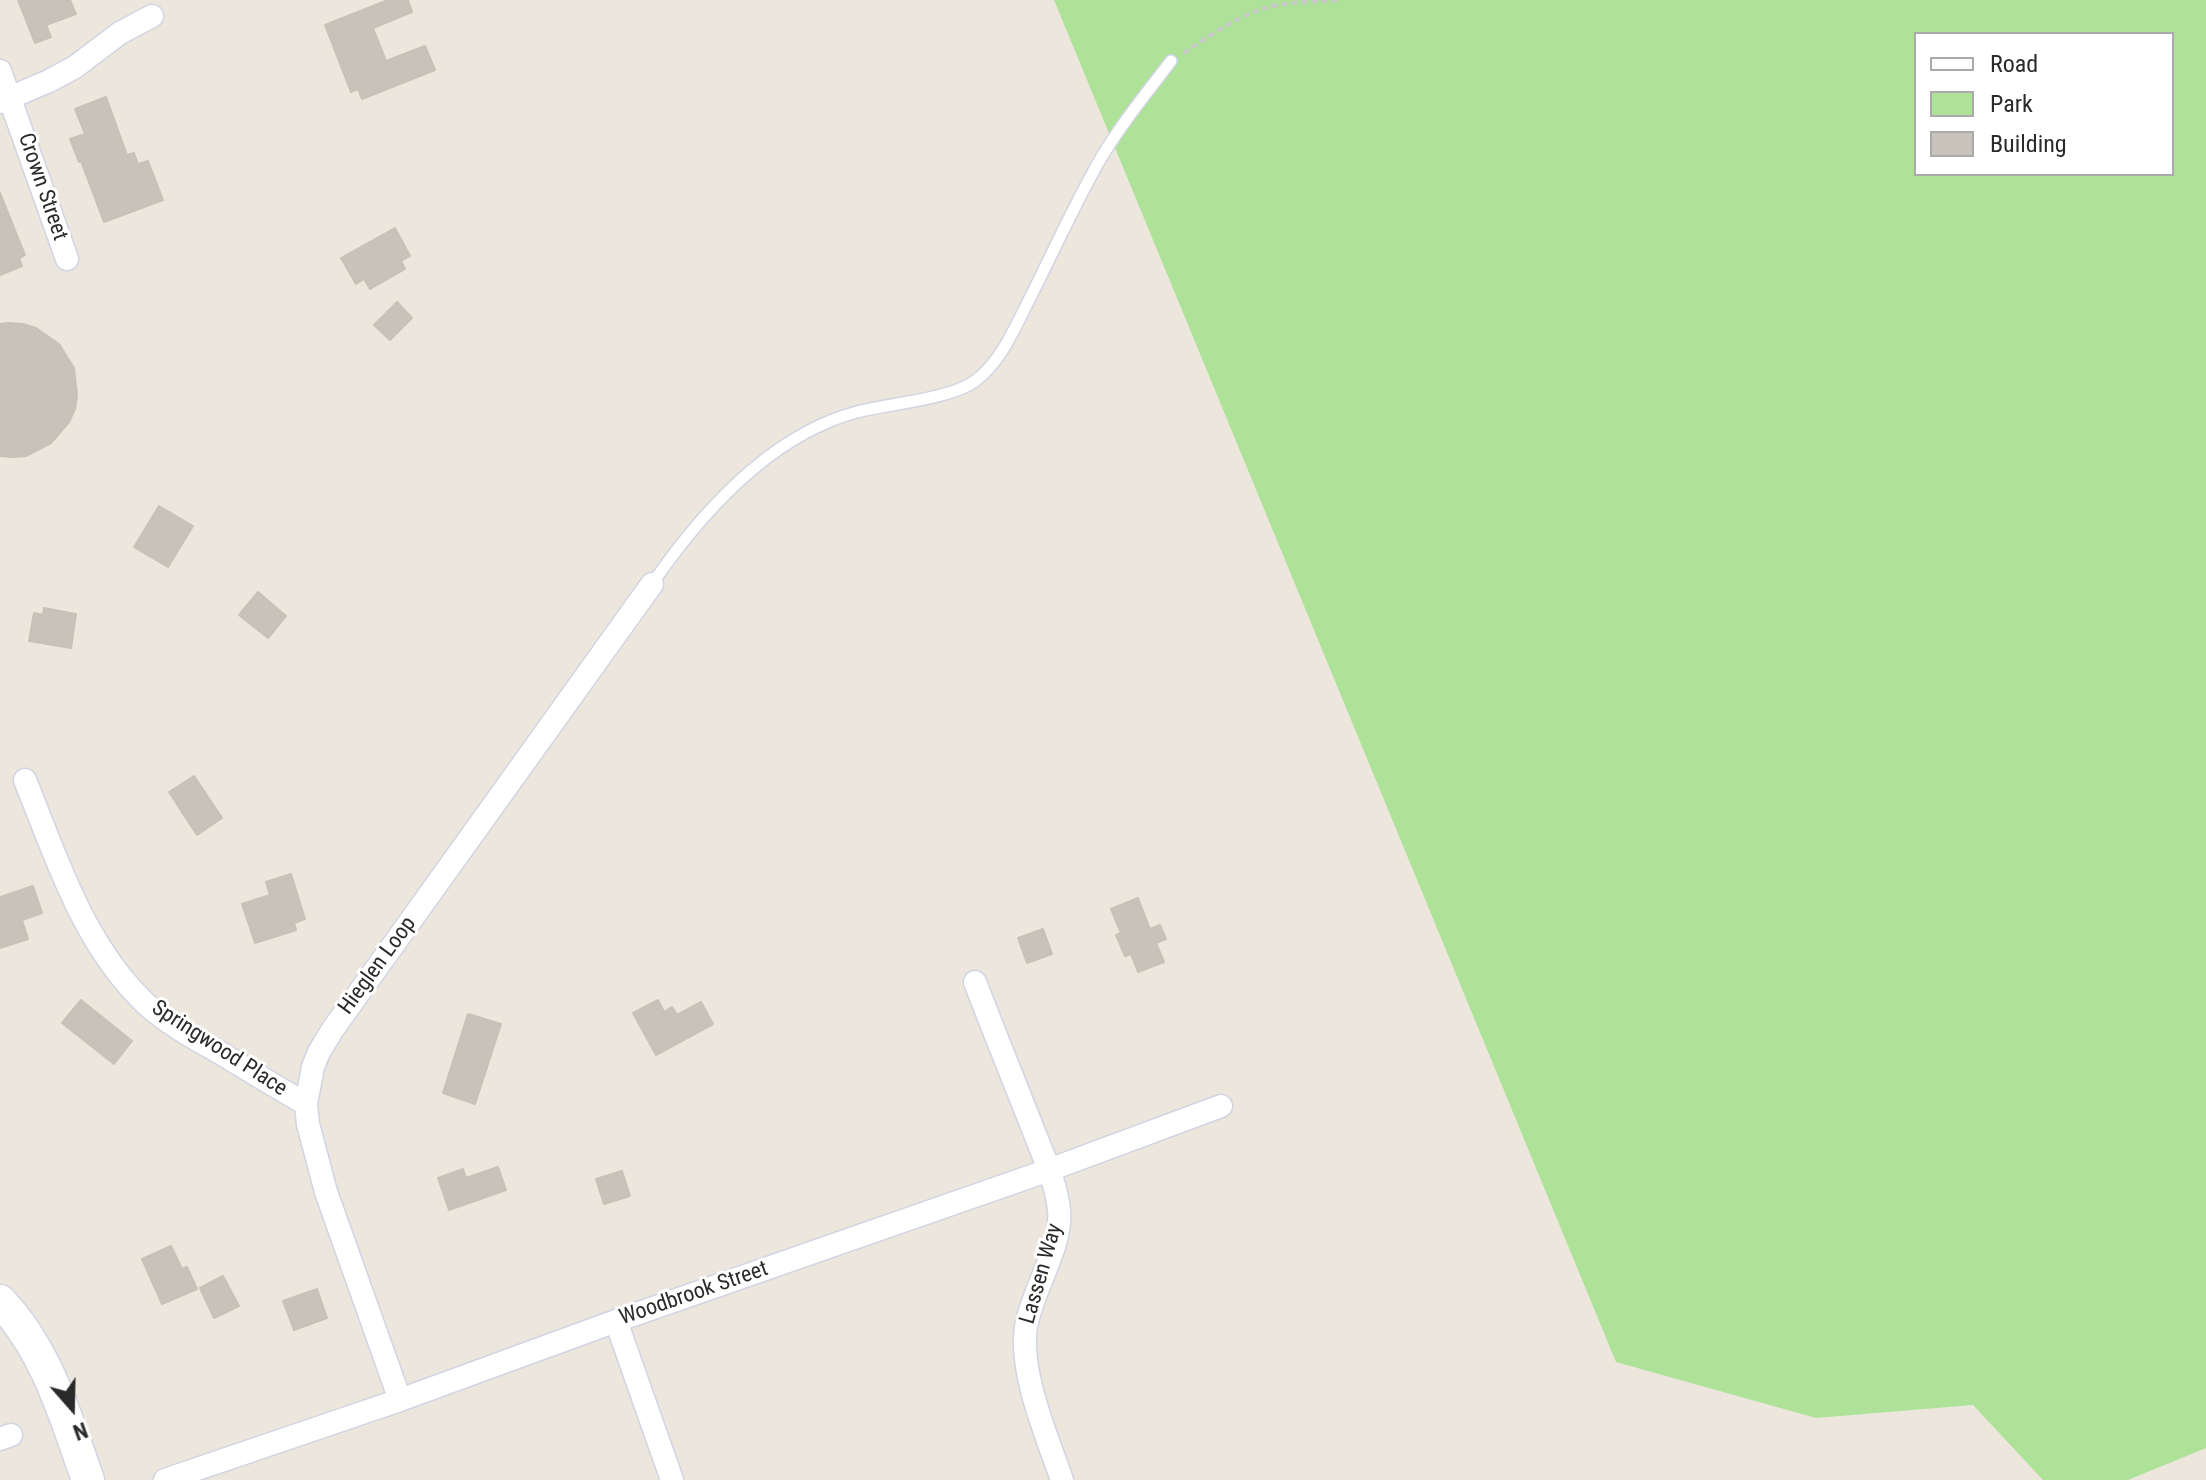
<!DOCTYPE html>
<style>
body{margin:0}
#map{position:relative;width:2206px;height:1480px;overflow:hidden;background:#ece6dc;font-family:"Roboto Condensed",sans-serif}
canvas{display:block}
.legend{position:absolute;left:1914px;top:32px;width:260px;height:144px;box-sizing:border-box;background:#fff;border:2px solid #aaa;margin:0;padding:10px 14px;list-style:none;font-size:24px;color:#2a2a2a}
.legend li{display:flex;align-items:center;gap:16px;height:40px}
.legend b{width:40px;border:2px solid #aaa}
.north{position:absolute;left:32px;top:1368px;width:80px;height:80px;-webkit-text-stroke:6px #fff;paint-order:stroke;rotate:160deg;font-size:22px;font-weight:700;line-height:32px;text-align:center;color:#2a2a2a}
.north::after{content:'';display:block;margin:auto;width:28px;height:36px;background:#2a2a2a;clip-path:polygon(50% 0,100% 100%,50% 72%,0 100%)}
</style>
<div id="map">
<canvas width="2206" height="1480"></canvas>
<ul class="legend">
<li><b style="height:10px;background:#fff"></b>Road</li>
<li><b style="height:22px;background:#aee299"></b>Park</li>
<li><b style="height:22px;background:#c7c3bb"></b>Building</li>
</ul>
<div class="north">N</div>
</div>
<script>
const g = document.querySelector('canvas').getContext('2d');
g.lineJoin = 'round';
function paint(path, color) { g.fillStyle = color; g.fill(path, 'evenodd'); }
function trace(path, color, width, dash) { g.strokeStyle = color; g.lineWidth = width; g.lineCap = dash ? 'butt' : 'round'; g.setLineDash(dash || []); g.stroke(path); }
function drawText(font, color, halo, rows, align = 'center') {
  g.font = font + ' "Roboto Condensed",sans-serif'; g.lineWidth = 6; g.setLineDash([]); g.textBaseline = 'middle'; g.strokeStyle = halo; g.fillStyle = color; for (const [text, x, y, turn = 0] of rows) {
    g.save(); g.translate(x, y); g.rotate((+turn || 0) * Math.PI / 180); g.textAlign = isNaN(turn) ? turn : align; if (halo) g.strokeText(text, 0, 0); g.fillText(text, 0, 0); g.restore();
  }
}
const green = new Path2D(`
 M1054 0H2206V1448L2128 1480H2043L1973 1405 1816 1418 1616 1362ZM1916 34H2172V174H1916Z`);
const building = new Path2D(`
 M18 0H70L76 14 46 25 51 37 35 43Z
 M388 0H408L412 12 373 28 386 61 425 46 435 70 362 99 358 89 351 92 325 25Z
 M106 97 127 155 134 153 138 164 148 161 163 200 104 222 81 161 79 162 70 139 85 134 75 109Z
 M0 193 25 255 19 258 22 266 0 275Z
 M395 228 410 256 401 261 405 269 370 289 364 279 356 284 341 258Z
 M397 302 412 318 390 340 374 325Z
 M9 323 23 324 36 328 59 344 74 368 77 395 75 409 69 422 51 443 26 456 12 457 0 456V324Z
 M159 506 193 526 168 567 134 547Z
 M258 592 286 616 268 638 239 615Z
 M44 608 76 614 71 648 29 641 34 613 43 615Z
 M194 776 222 818 197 835 169 792Z
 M291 874 305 919 294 923 296 930 255 943 242 904 270 895 266 882Z
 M33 886 42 913 22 920 28 939 0 948V897Z
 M1138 898 1150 929 1160 925 1166 939 1156 943 1164 962 1138 972 1131 954 1125 956 1116 935 1121 933 1111 909Z
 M1043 929 1052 954 1027 963 1018 938Z
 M81 1000 132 1041 114 1064 62 1023Z
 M658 1000 664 1012 672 1007 677 1015 701 1002 713 1024 656 1055 633 1013Z
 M468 1014 501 1024 475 1104 443 1093Z
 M498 1167 506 1190 449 1210 438 1178 463 1169 466 1178Z
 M622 1171 630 1196 604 1204 596 1179Z
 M171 1246 182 1269 187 1267 197 1289 162 1304 142 1259Z
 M223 1276 239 1306 214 1318 200 1288Z
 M317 1289 327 1318 294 1330 283 1301Z`);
const path = new Path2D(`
 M1184 53C1206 38 1229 22 1254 12 1281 1 1313 2 1341 0`);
const lane = new Path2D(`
 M652 584C701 513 770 435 857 412 887 404 951 399 975 381 1002 361 1016 325 1031 296 1053 252 1073 208 1097 165 1118 128 1145 95 1171 61`);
const street = new Path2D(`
 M0 71 67 259
 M0 102 49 81 75 67 120 33 152 16
 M25 780C57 859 83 944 146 1004 167 1023 192 1037 217 1051 247 1069 276 1087 306 1104
 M975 982C993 1029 1012 1076 1031 1124 1041 1151 1056 1180 1059 1210 1063 1246 1032 1290 1026 1327 1019 1372 1047 1437 1062 1480
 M616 1321 672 1480
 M400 1400 326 1192 308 1124 306 1104 313 1067 319 1052 333 1029 652 584
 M0 1439 11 1435
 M165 1480 400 1400 616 1321 1049 1170 1221 1106`);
const secondary = new Path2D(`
 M0 1301C47 1350 66 1418 88 1480`);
const streetNames = [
 ["Crown Street",42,187,71],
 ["Hieglen Loop",378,966,-54],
 ["Springwood Place",219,1049,33],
 ["Lassen Way",1042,1274,-74],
 ["Woodbrook Street",694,1294,-19]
];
paint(green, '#aee299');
paint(building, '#c7c3bb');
trace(building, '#c7c2b6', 2);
trace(lane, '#d1d4e3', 14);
trace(street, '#d1d4e3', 25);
trace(secondary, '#d1d4e3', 35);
trace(path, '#c8c8c8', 4, [6, 4]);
trace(lane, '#fff', 11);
trace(street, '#fff', 22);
trace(secondary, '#fff', 32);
drawText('22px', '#2a2a2a', '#fff', streetNames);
</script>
